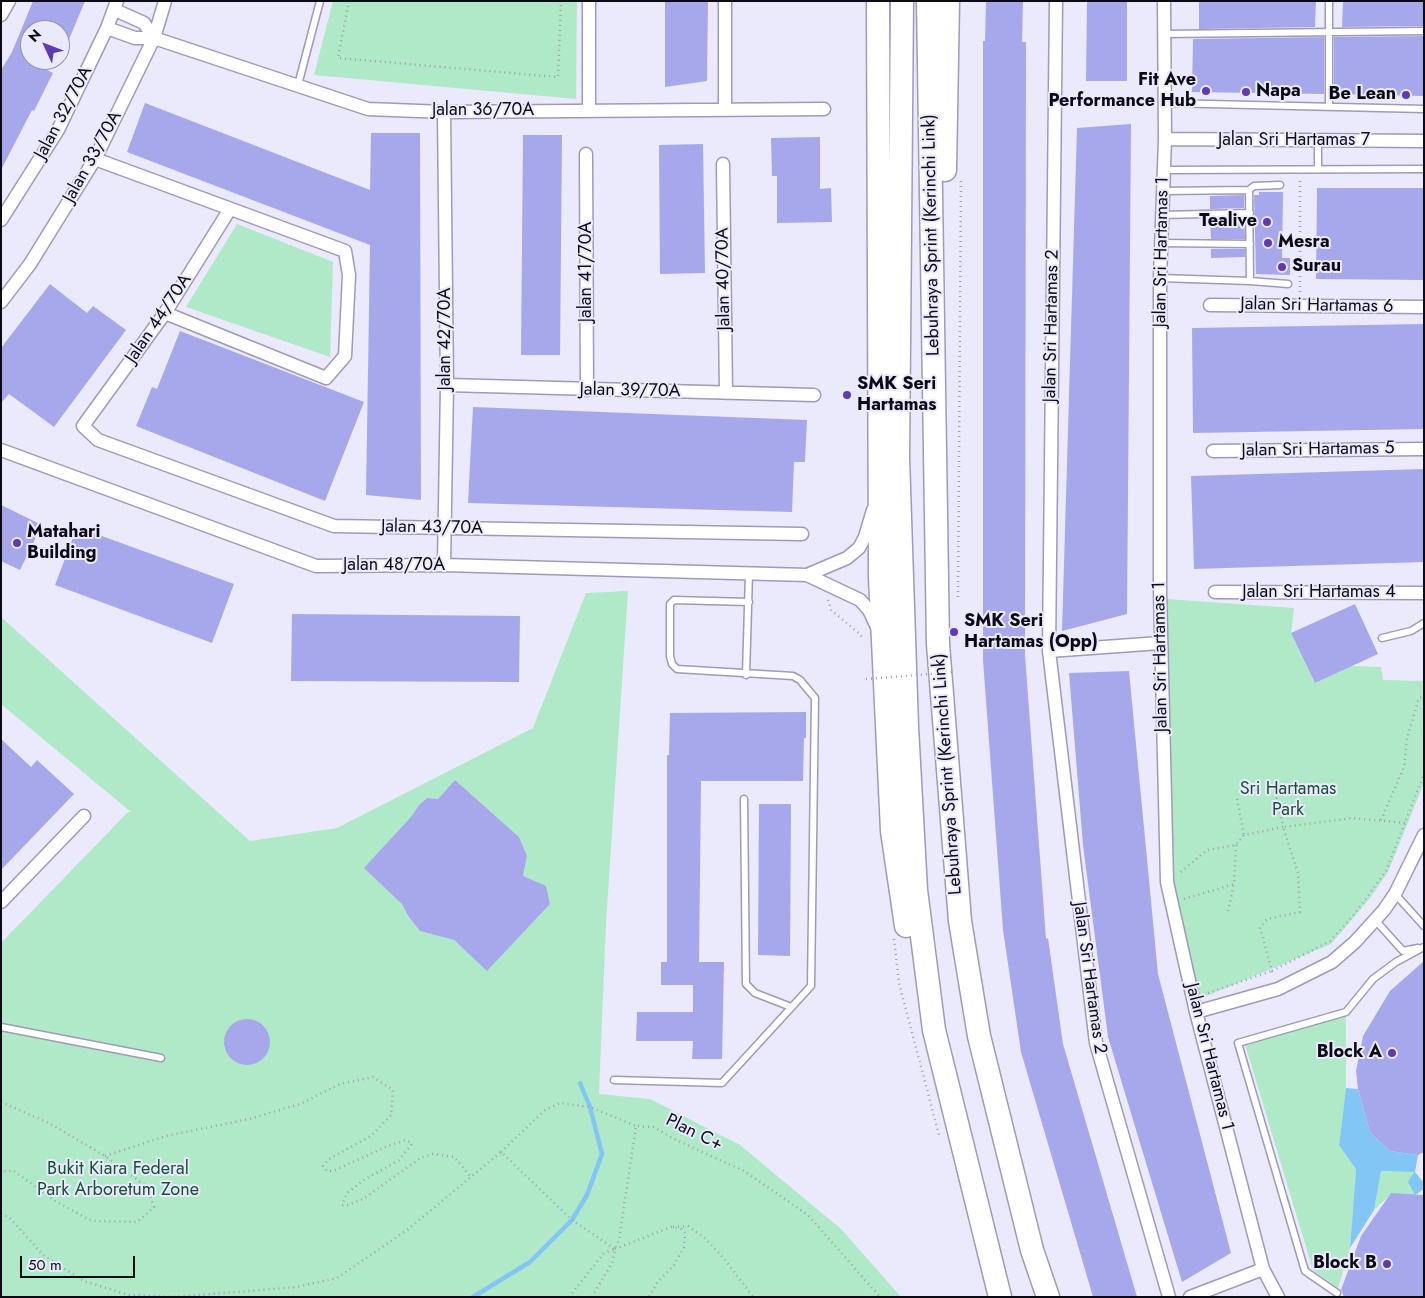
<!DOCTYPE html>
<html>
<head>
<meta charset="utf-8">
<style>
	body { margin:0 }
	#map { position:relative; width:1425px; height:1298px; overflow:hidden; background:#ebe9fc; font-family:Jost,sans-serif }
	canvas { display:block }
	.frame { position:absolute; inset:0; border:2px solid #0c0b15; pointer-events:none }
	.north { position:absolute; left:20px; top:20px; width:50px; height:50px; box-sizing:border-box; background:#ebe9fc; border:1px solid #9290a0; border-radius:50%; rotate:313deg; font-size:14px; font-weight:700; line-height:20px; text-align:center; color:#0c0b15 }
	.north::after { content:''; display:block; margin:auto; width:18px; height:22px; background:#5f3ab2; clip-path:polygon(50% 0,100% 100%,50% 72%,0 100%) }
	.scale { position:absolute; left:20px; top:1256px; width:115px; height:22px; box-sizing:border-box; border:2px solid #0c0b15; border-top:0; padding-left:6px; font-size:15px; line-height:18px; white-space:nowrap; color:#0c0b15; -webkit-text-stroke:4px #ebe9fc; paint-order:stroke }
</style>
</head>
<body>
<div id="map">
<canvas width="1425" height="1298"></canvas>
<div class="frame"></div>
<div class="north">N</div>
<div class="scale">50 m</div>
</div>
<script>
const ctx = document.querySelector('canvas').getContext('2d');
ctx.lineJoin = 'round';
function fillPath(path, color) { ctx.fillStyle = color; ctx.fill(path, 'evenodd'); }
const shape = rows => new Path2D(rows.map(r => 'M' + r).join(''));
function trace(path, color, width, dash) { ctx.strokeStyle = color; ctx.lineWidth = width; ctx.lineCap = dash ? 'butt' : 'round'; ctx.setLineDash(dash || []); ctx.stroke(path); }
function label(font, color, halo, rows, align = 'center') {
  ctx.font = font + ' Jost,sans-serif'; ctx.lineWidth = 4; ctx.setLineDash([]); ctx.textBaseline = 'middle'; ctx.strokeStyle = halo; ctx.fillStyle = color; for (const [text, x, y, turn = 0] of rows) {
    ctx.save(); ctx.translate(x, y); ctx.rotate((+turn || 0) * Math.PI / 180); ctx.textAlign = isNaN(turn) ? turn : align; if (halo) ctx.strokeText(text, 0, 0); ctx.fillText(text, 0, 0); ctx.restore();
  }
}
fillPath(shape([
	[333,1,577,1,576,99,314,75],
	[237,224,333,262,330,357,186,307],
	[628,591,606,923,599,1094,650,1099,740,1145,841,1229,901,1297,1,1297,1,943,128,812,131,812,1,704,1,617,250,841,337,828,533,728,586,593],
	[455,780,519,837,527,856,523,876,546,887,550,904,487,970,454,940,420,931,408,917,402,904,411,817,419,805,427,798,438,799],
	[1166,599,1294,608,1291,633,1315,683,1351,666,1381,667,1383,680,1424,681,1424,783,1388,872,1371,897,1331,944,1197,1000,1169,880],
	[1346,1012,1346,1088,1339,1144,1356,1169,1350,1248,1338,1288,1313,1270,1245,1044],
	[1381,1171,1415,1172,1415,1195,1391,1194,1374,1210]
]), '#afe9c8');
fillPath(shape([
	[1346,1088,1358,1089,1370,1132,1390,1151,1418,1155,1415,1172,1424,1183,1424,1189,1415,1195,1408,1182,1414,1172,1381,1171,1374,1210,1350,1248,1356,1169,1339,1145]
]), '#81c6f5');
trace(shape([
	[473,1297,530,1262,572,1220,587,1195,602,1154,590,1107,580,1083]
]), '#81c6f5', 4.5);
fillPath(shape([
	[33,1,85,1,60,61,60,30,30,30,30,61,53,73,34,111,32,110,1,170,1,70,12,52],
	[665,1,708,1,707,81,665,87],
	[986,1,1023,1,1022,42,1026,42,1025,655,1046,939,1048,938,1063,1044,1137,1297,1093,1297,1021,1052,1003,930,983,660,983,41,985,41],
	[1087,1,1127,1,1127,81,1086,81],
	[1199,1,1316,1,1315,27,1199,29],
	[1343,1,1424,1,1424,26,1342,27],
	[1424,36,1424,96,1334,94,1334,37],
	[1324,37,1324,94,1192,92,1193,39],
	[145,103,370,190,371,133,420,133,421,500,366,495,370,245,127,152],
	[1131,124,1127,614,1062,631,1077,128],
	[523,135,562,135,560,355,521,355],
	[820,137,820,189,831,188,832,222,777,223,777,176,772,176,771,138],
	[703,144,705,273,660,274,659,145],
	[1317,188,1424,188,1424,280,1316,279],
	[1259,192,1283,192,1282,258,1290,258,1290,275,1256,274,1254,195,1259,195],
	[1244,195,1244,208,1210,209,1210,196],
	[1244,218,1245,239,1211,239,1210,219],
	[1211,249,1245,249,1245,257,1211,258],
	[50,284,87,313,93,306,126,330,54,427,9,394,1,403,1,348],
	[1424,324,1424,429,1193,433,1192,328],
	[180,331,364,402,325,501,136,426,152,387,157,389],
	[473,407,807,420,805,462,794,462,792,512,468,503],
	[1424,469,1424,562,1194,569,1191,476],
	[1,505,42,525,20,570,1,561],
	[77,527,234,584,212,643,55,585],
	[1355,604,1378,654,1315,683,1291,633],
	[292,614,520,616,519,682,291,681],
	[1129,671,1158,974,1231,1253,1182,1282,1108,1037,1083,845,1069,673],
	[806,712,806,738,804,738,803,781,701,781,699,962,724,962,722,1059,692,1059,693,1041,636,1041,637,1012,693,1012,693,985,661,985,661,962,667,962,667,755,669,755,670,713],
	[1,739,31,767,37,760,74,794,1,870],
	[455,780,519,837,527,856,523,876,546,886,550,904,487,971,454,940,420,931,408,916,402,904,364,868,411,817,419,805,427,798,438,799],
	[759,804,791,804,790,956,758,955],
	[1424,961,1424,1152,1418,1155,1390,1151,1370,1132,1358,1089,1356,1071,1363,1036,1390,991],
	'224 1042a23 23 0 1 1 46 0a23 23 0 1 1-46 0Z',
	[1391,1193,1424,1195,1424,1297,1344,1297,1341,1290,1361,1236]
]), '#a6a8eb');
const service = shape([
	[1329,1,1329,107],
	[1164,34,1424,31],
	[298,85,320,1],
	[1165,103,1424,109],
	[1318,169,1318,142],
	[1163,170,1424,169],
	[1249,190,1254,186,1280,185],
	[1161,215,1250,213],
	[1161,243,1250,244],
	[1160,278,1250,281,1249,190,1163,191],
	[1250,281,1288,284],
	[1382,638,1411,631,1424,623],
	[746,675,749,573],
	[744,799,746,984,755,993,791,1007],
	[1395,894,1424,926],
	[1376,921,1403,951,1418,948],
	[1,1027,161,1058],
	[614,1080,722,1083,811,986,815,698,800,680,793,676,677,669,672,664,670,656,670,604,674,600,749,602],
	[1337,1293,1305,1271,1238,1043,1346,1012,1373,979,1396,962,1424,947]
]);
const minor = shape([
	[1056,1,1049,651,1096,1043,1169,1297],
	[1164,1,1165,139,1160,278,1160,590,1167,882,1196,1012,1263,1269,1278,1297],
	[115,10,144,23,154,38],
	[1,15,9,1],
	[107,28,135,38,154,38,368,109,444,112,824,109],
	[725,110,725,1],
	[589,111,589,1],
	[444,112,447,385,444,565],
	[1165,139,1424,141],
	[586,154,587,390],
	[95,159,345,251,349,275,345,356,326,378,165,313],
	[723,164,726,393],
	[230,209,165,313,83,426,98,440,334,526,802,534],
	[1,220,58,130,107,28,117,1],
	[1,302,30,264,95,159,154,38,165,1],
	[1210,305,1424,307],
	[447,385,814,395],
	[1,450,316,566,444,565,807,575,860,600,869,610,877,627],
	[1213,451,1424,449],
	[807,575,847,558,859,548,865,537,873,510],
	[1215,592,1424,593],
	[1049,651,1160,643],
	[1,902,84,816],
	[1196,1012,1278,989,1332,962,1355,942,1384,910,1395,894,1424,835],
	[1190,1297,1263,1269]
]);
const motorway = shape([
	[878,1,880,577,892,831,906,926],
	[902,1,898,458,907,727,916,890,934,1030,1000,1297],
	[928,1,938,644,960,921,979,1036,1032,1250,1048,1297],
	[945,170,948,1]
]);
trace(service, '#9e9ab7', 9);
trace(minor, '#9e9ab7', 15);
trace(motorway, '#9e9ab7', 25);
trace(shape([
	[349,1,338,58,558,77,561,1],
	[1300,292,1300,180],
	[958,597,961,180],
	[828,600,831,610,860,634,863,639],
	[1237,799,1244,835],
	[1381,820,1404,767,1407,738,1419,698,1424,696],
	[1405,823,1352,818,1283,827,1298,873,1300,912,1267,919,1260,928,1272,971,1330,941,1353,916,1386,871,1424,774],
	[1181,872,1207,850,1236,845,1244,835,1283,827,1276,795],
	[1184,899,1234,884,1236,845],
	[1228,911,1234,884],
	[894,939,899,983,939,1135],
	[1208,993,1272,971],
	[1,1102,49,1123,105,1156,147,1187,154,1207,137,1222,92,1221,55,1201,14,1171,1,1171],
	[501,1152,545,1110,560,1103,590,1107,636,1126],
	[105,1156,166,1136,249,1119,300,1104,340,1084,373,1077,393,1090,391,1115,371,1136,329,1159,323,1166,327,1171,333,1171,388,1146,406,1140,412,1144,399,1160,364,1180,347,1193,342,1205,348,1205,363,1199,422,1157,433,1154,454,1157,471,1177],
	[1,1214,9,1217,43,1255,84,1281,129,1295,175,1297,297,1287,337,1278,407,1230,501,1152,572,1220,615,1249],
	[673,1227,688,1226,706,1239,725,1260,753,1297],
	[615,1249,671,1227,681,1229,685,1233,684,1247,674,1265,657,1283,649,1297],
	[569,1297,604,1253,615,1249,619,1240,636,1126,654,1127,672,1138,744,1171,808,1215,880,1297],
	[592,1297,613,1261,615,1249]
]), '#a2a0b1', 2.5, [1, 4]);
trace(service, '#fff', 6);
trace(minor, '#fff', 12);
trace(motorway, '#fff', 22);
trace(shape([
	[866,679,955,672]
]), '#a2a0b1', 2.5, [1, 4]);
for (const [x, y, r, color] of [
	[1206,91,5,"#5f3ab2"],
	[1246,92,5,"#5f3ab2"],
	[1406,95,5,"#5f3ab2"],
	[1267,222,5,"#5f3ab2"],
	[1268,243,5,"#5f3ab2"],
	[1282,267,5,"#5f3ab2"],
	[847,395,5,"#5f3ab2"],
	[17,543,5,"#5f3ab2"],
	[954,632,5,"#5f3ab2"],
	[1392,1053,5,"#5f3ab2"],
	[1387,1264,5,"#5f3ab2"]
]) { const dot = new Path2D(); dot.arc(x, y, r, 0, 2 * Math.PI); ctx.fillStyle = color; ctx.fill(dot); trace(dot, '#ebe9fc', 2); }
label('bold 18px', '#0c0b15', '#ebe9fc', [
	["Fit Ave",1196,81,"right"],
	["Performance Hub",1196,102,"right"],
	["Napa",1256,92],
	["Be Lean",1396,95,"right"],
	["Tealive",1257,222,"right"],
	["Mesra",1278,243],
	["Surau",1292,267],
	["SMK Seri",857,385],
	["Hartamas",857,406],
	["Matahari",27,533],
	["Building",27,554],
	["SMK Seri",964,622],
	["Hartamas (Opp)",964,643],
	["Block A",1382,1053,"right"],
	["Block B",1377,1264,"right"]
], 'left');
label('18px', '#0c0b15', '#ebe9fc', [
	["Jalan 36/70A",483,111],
	["Jalan 32/70A",64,113,-62],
	["Jalan Sri Hartamas 7",1294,141],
	["Jalan 33/70A",93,157,-61],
	["Lebuhraya Sprint (Kerinchi Link)",932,235,-91],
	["Jalan Sri Hartamas 1",1162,252,-89],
	["Jalan 41/70A",587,272,-90],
	["Jalan 40/70A",724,279,-91],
	["Jalan Sri Hartamas 6",1317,306,1],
	["Jalan 44/70A",159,319,-56],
	["Jalan Sri Hartamas 2",1052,326,-89],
	["Jalan 42/70A",446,339,-90],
	["Jalan 39/70A",630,391,1],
	["Jalan Sri Hartamas 5",1318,450,-1],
	["Jalan 43/70A",432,528,1],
	["Jalan 48/70A",394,566],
	["Jalan Sri Hartamas 4",1319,593],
	["Jalan Sri Hartamas 1",1161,657,-91],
	["Lebuhraya Sprint (Kerinchi Link)",948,774,-94],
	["Jalan Sri Hartamas 2",1089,978,82],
	["Jalan Sri Hartamas 1",1209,1057,76],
	["Plan C+",694,1133,26]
]);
label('18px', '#165035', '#ebe9fc', [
	["Sri Hartamas",1288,790],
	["Park",1288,811],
	["Bukit Kiara Federal",118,1170],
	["Park Arboretum Zone",118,1191]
]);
</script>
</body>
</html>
